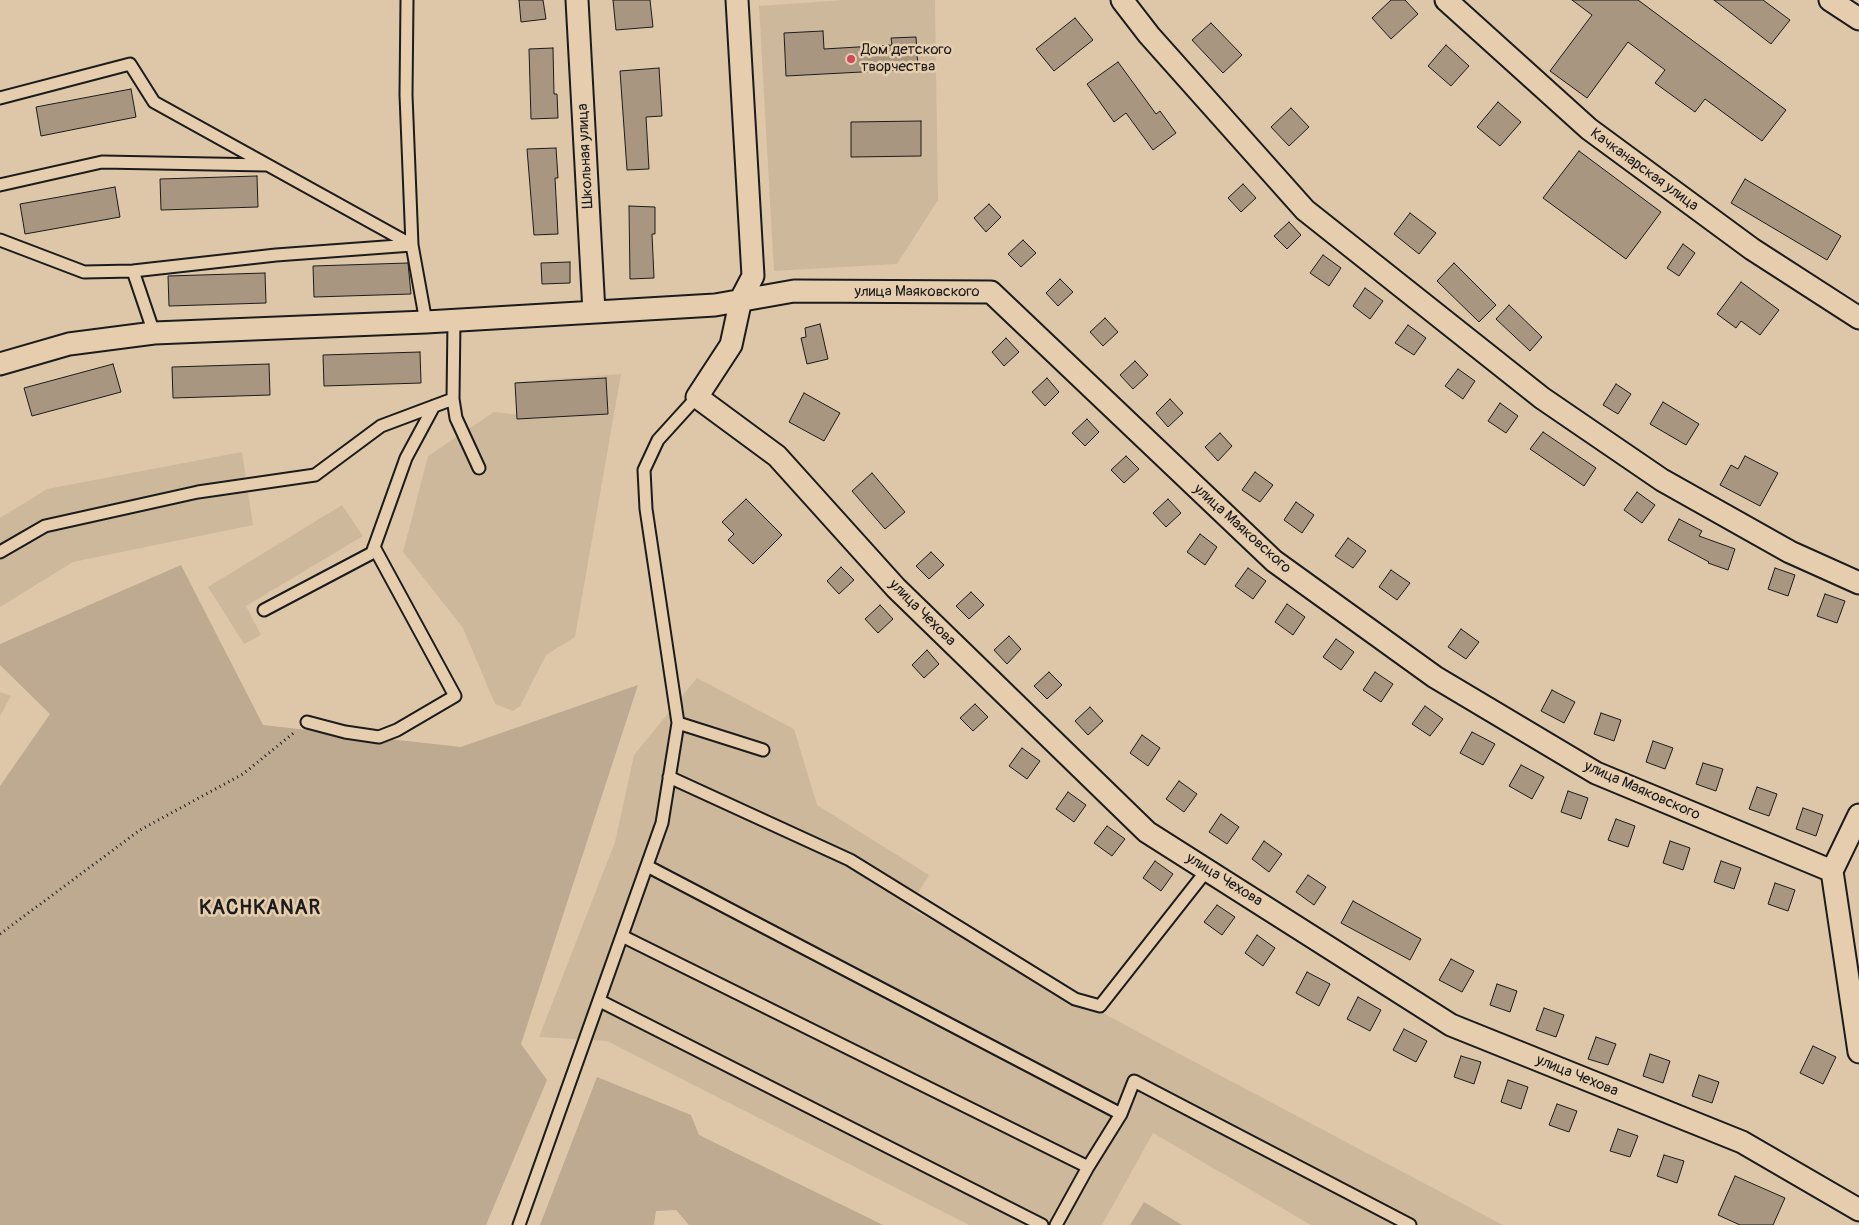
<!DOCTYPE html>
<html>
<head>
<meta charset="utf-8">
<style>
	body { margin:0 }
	canvas { display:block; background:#dec6a8 }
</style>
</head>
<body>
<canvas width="1859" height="1225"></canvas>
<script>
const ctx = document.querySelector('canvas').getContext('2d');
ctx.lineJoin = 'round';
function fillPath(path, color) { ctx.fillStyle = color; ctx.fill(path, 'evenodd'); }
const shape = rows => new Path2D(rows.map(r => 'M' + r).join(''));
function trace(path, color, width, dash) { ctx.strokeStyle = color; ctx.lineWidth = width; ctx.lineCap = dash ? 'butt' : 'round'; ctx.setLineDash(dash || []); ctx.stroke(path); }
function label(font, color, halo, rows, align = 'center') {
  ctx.font = font + ' Pangolin,sans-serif'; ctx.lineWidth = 5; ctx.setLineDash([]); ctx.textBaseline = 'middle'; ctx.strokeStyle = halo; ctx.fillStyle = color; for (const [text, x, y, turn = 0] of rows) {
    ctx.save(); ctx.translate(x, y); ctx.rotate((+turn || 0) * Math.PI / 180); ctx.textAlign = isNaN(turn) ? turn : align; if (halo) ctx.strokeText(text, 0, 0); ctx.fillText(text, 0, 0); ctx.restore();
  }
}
fillPath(shape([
	[844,0,935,0,938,200,897,264,774,271,759,6],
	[621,374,575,637,546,655,520,706,513,711,495,704,463,628,403,552,428,456,494,412,519,415,518,382],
	[242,452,253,525,73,562,0,607,0,518,47,489],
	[342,505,363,536,246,606,261,635,244,644,208,587],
	[697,678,794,729,817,805,929,875,909,908,1140,1033,1503,1225,1311,1225,1153,1133,1102,1225,969,1225,607,1041,539,1037,615,842,634,755],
	[0,692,11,696,0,716]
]), '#ceb89c');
fillPath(shape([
	[181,565,263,725,461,747,638,685,521,1044,547,1080,486,1225,0,1225,0,786,50,714,0,665,0,644],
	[597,1077,691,1115,699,1135,883,1225,689,1225,676,1210,656,1211,654,1225,540,1225],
	[1144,1202,1182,1225,1130,1225]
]), '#beaa91');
const building = shape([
	[519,0,543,0,546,19,521,22,519,0],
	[613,0,650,0,653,27,616,30,613,0],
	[1391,0,1405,0,1418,14,1391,39,1372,18,1391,0],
	[1572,0,1638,0,1786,110,1762,141,1705,99,1695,112,1655,83,1665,70,1628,42,1587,98,1550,71,1592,15,1572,0],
	[1714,0,1763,0,1790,20,1771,44,1714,0],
	[1075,18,1093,40,1054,71,1036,49,1075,18],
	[1211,23,1242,55,1223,73,1192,40,1211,23],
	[823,31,824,49,892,45,891,38,916,37,918,69,786,76,784,33,823,31],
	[1446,45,1469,66,1451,86,1428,66,1446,45],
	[553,48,554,94,557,94,558,118,531,119,529,49,553,48],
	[1118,62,1156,114,1160,111,1176,133,1153,150,1126,113,1114,122,1087,84,1118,62],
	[659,68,662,116,646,117,649,169,627,170,620,71,659,68],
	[131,89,136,117,41,136,36,107,131,89],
	[1498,102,1521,122,1500,146,1477,127,1498,102],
	[1291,108,1309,127,1289,146,1271,127,1291,108],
	[921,121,921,156,851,157,851,122,921,121],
	[556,148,558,178,555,178,558,234,534,235,527,149,556,148],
	[1579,151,1661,212,1626,259,1543,198,1579,151],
	[257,176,258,207,161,210,160,179,257,176],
	[1745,179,1841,236,1827,260,1731,203,1745,179],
	[1243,184,1256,198,1241,212,1228,198,1243,184],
	[115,187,120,217,25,234,20,204,115,187],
	[989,204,1001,217,986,232,974,218,989,204],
	[629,206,655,207,655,234,652,234,654,278,630,279,629,206],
	[1410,213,1436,233,1419,254,1394,234,1410,213],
	[1289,222,1301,235,1287,249,1274,236,1289,222],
	[1023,240,1036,253,1021,267,1008,254,1023,240],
	[1683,244,1695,253,1679,276,1667,268,1683,244],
	[1323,255,1341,268,1329,286,1310,273,1323,255],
	[570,262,570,283,542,284,541,263,570,262],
	[408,263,411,294,314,297,313,266,408,263],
	[1454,263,1496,305,1479,322,1437,281,1454,263],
	[265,273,266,303,169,306,168,276,265,273],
	[1060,279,1073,292,1058,306,1046,293,1060,279],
	[1741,282,1779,310,1760,335,1741,321,1736,328,1717,314,1741,282],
	[1365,288,1383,301,1370,319,1353,306,1365,288],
	[1509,305,1542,337,1530,351,1496,319,1509,305],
	[1105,318,1118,332,1103,346,1090,332,1105,318],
	[820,324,828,359,807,364,801,338,806,337,805,328,820,324],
	[1408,325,1426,338,1414,355,1395,343,1408,325],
	[1006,338,1019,352,1004,366,992,352,1006,338],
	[420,352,421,383,324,386,323,355,420,352],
	[1135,361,1148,375,1133,389,1120,375,1135,361],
	[113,364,121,392,32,416,24,388,113,364],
	[269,364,270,395,173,398,172,367,269,364],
	[1458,369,1475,381,1463,399,1445,386,1458,369],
	[606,378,608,414,517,419,515,383,606,378],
	[1047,378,1059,392,1045,406,1032,392,1047,378],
	[1616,384,1631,394,1618,414,1603,405,1616,384],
	[804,393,840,413,824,441,789,422,804,393],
	[1170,399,1183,413,1168,427,1156,413,1170,399],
	[1663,402,1699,424,1686,445,1650,424,1663,402],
	[1500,403,1518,416,1506,433,1488,421,1500,403],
	[1087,419,1099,432,1085,446,1072,433,1087,419],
	[1543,432,1596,468,1584,486,1530,449,1543,432],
	[1220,433,1232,446,1218,461,1205,447,1220,433],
	[1126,456,1139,469,1124,483,1111,470,1126,456],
	[1745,456,1778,473,1760,506,1720,485,1731,465,1738,469,1745,456],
	[1255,472,1273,485,1260,502,1242,490,1255,472],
	[872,473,905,512,885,529,852,491,872,473],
	[1637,492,1655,505,1642,523,1624,510,1637,492],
	[746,499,782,535,753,564,728,540,734,534,722,522,746,499],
	[1168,499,1181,513,1166,527,1153,513,1168,499],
	[1296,502,1314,515,1302,533,1284,520,1296,502],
	[1679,519,1702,531,1699,536,1735,549,1728,570,1708,563,1709,562,1668,540,1679,519],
	[1200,534,1217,547,1205,565,1187,552,1200,534],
	[1348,538,1366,551,1353,568,1335,556,1348,538],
	[931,552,944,565,929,579,916,566,931,552],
	[841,567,854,580,839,594,827,581,841,567],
	[1248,568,1266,581,1253,599,1235,586,1248,568],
	[1775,568,1795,575,1788,596,1768,589,1775,568],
	[1391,570,1410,583,1397,600,1379,587,1391,570],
	[971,592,984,605,969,619,956,606,971,592],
	[1825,594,1845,601,1837,623,1817,616,1825,594],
	[1287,604,1305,617,1293,635,1275,622,1287,604],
	[880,605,893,619,878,633,865,619,880,605],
	[1461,629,1479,642,1466,659,1448,647,1461,629],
	[1009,636,1021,649,1007,664,994,650,1009,636],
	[1336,639,1354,652,1341,670,1323,657,1336,639],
	[927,650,939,664,924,678,912,665,927,650],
	[1049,672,1062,685,1047,699,1034,686,1049,672],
	[1375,672,1393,684,1381,702,1363,690,1375,672],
	[1552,690,1575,702,1564,723,1541,711,1552,690],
	[975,704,988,717,973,731,960,718,975,704],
	[1425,706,1443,719,1430,736,1412,724,1425,706],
	[1090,707,1103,721,1088,735,1075,721,1090,707],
	[1601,713,1621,720,1614,741,1594,734,1601,713],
	[1472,732,1495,744,1483,765,1460,753,1472,732],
	[1142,735,1160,748,1148,766,1130,753,1142,735],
	[1653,741,1673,748,1665,769,1646,762,1653,741],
	[1022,748,1040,761,1027,779,1009,766,1022,748],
	[1703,763,1723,769,1716,791,1696,784,1703,763],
	[1521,765,1544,777,1532,799,1509,786,1521,765],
	[1179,781,1197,794,1184,812,1166,799,1179,781],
	[1757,787,1777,794,1769,816,1749,809,1757,787],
	[1568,791,1588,798,1581,819,1561,812,1568,791],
	[1068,792,1086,805,1074,822,1056,809,1068,792],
	[1803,808,1823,815,1816,836,1796,829,1803,808],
	[1221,814,1239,827,1227,844,1209,832,1221,814],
	[1616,819,1635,826,1628,847,1608,840,1616,819],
	[1107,826,1125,839,1112,856,1094,843,1107,826],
	[1264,841,1282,854,1269,872,1252,859,1264,841],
	[1670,841,1690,848,1683,870,1663,863,1670,841],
	[1155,861,1173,874,1161,891,1143,878,1155,861],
	[1721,861,1741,868,1734,889,1714,882,1721,861],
	[1308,875,1326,887,1314,905,1296,892,1308,875],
	[1775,883,1795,890,1788,911,1768,904,1775,883],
	[1353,901,1421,939,1410,960,1341,923,1353,901],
	[1217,905,1235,917,1222,935,1204,922,1217,905],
	[1257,935,1275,948,1263,966,1245,953,1257,935],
	[1451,959,1474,971,1462,992,1439,980,1451,959],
	[1307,972,1330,984,1319,1006,1296,993,1307,972],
	[1497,984,1517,991,1510,1012,1490,1005,1497,984],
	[1358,997,1381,1010,1370,1031,1347,1019,1358,997],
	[1544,1008,1564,1015,1556,1037,1536,1030,1544,1008],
	[1404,1029,1427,1041,1416,1062,1393,1050,1404,1029],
	[1596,1037,1616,1044,1608,1065,1588,1059,1596,1037],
	[1813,1046,1836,1057,1823,1084,1800,1073,1813,1046],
	[1650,1054,1670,1061,1663,1083,1643,1076,1650,1054],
	[1461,1056,1481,1062,1474,1084,1454,1077,1461,1056],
	[1699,1075,1719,1082,1712,1103,1692,1096,1699,1075],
	[1508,1080,1528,1087,1521,1109,1501,1102,1508,1080],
	[1557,1104,1577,1111,1569,1132,1549,1125,1557,1104],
	[1618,1129,1638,1136,1630,1157,1610,1151,1618,1129],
	[1664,1155,1684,1161,1677,1183,1657,1176,1664,1155],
	[1735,1176,1785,1198,1773,1225,1740,1225,1718,1215,1735,1176]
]);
fillPath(building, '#a89681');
trace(building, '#1c1c1c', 1);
const lane = shape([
	[407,0,406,95,412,245,426,322],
	[0,98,130,64,154,102,412,245],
	[0,185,102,162,266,165],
	[0,240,84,272,133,271,276,255,412,245],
	[133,271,154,333],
	[454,320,453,399,456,418,479,468],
	[0,552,45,526,198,492,315,475,381,426,453,399],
	[264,610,372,553,406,458,434,406],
	[307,722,345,732,379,737,397,730,455,696,374,547],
	[678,723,763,750],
	[669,777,850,860,1075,999,1100,1006,1207,870],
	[647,866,1121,1114],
	[622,936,1088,1167],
	[600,1001,1042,1225],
	[519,1225,662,823,678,723,646,509,644,470,658,440,697,397],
	[1056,1225,1088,1167,1121,1114,1134,1081,1410,1225]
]);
const street = shape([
	[577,0,594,312],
	[737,0,753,276,741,299,731,345,697,397,777,456,896,588,1147,832,1451,1025,1742,1142,1859,1210],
	[1122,0,1149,35,1305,210,1542,398,1662,480,1790,552,1859,583],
	[1446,0,1589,129,1752,249,1859,318],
	[1830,0,1859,19],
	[0,364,69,344,154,333,426,322,715,305,794,291,991,292,1274,561,1435,677,1596,773,1832,871],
	[1859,815,1832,871,1859,1052]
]);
trace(lane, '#1c1c1c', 15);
trace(street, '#1c1c1c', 25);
trace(shape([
	[0,934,140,830,243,774,296,731]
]), '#1c1c1c', 3, [1, 4]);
trace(lane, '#e6cdae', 11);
trace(street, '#e6cdae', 21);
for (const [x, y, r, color] of [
	[851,59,5,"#d1495b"]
]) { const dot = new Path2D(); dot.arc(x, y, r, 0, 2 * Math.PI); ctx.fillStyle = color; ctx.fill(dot); trace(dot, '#e6cdae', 2); }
label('15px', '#1c1c1c', '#e6cdae', [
	["Дом детского",861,50],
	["творчества",861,67]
], 'left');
label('15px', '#1c1c1c', '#e6cdae', [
	["Школьная улица",586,156,-93],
	["Качканарская улица",1644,170,36],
	["улица Маяковского",917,292],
	["улица Маяковского",1242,529,42],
	["улица Чехова",922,613,45],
	["улица Маяковского",1642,791,24],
	["улица Чехова",1224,880,32],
	["улица Чехова",1577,1076,22]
]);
ctx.letterSpacing = '1px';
label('bold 20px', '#1c1c1c', '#e6cdae', [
	["KACHKANAR",260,909]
]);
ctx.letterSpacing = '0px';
</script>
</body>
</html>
